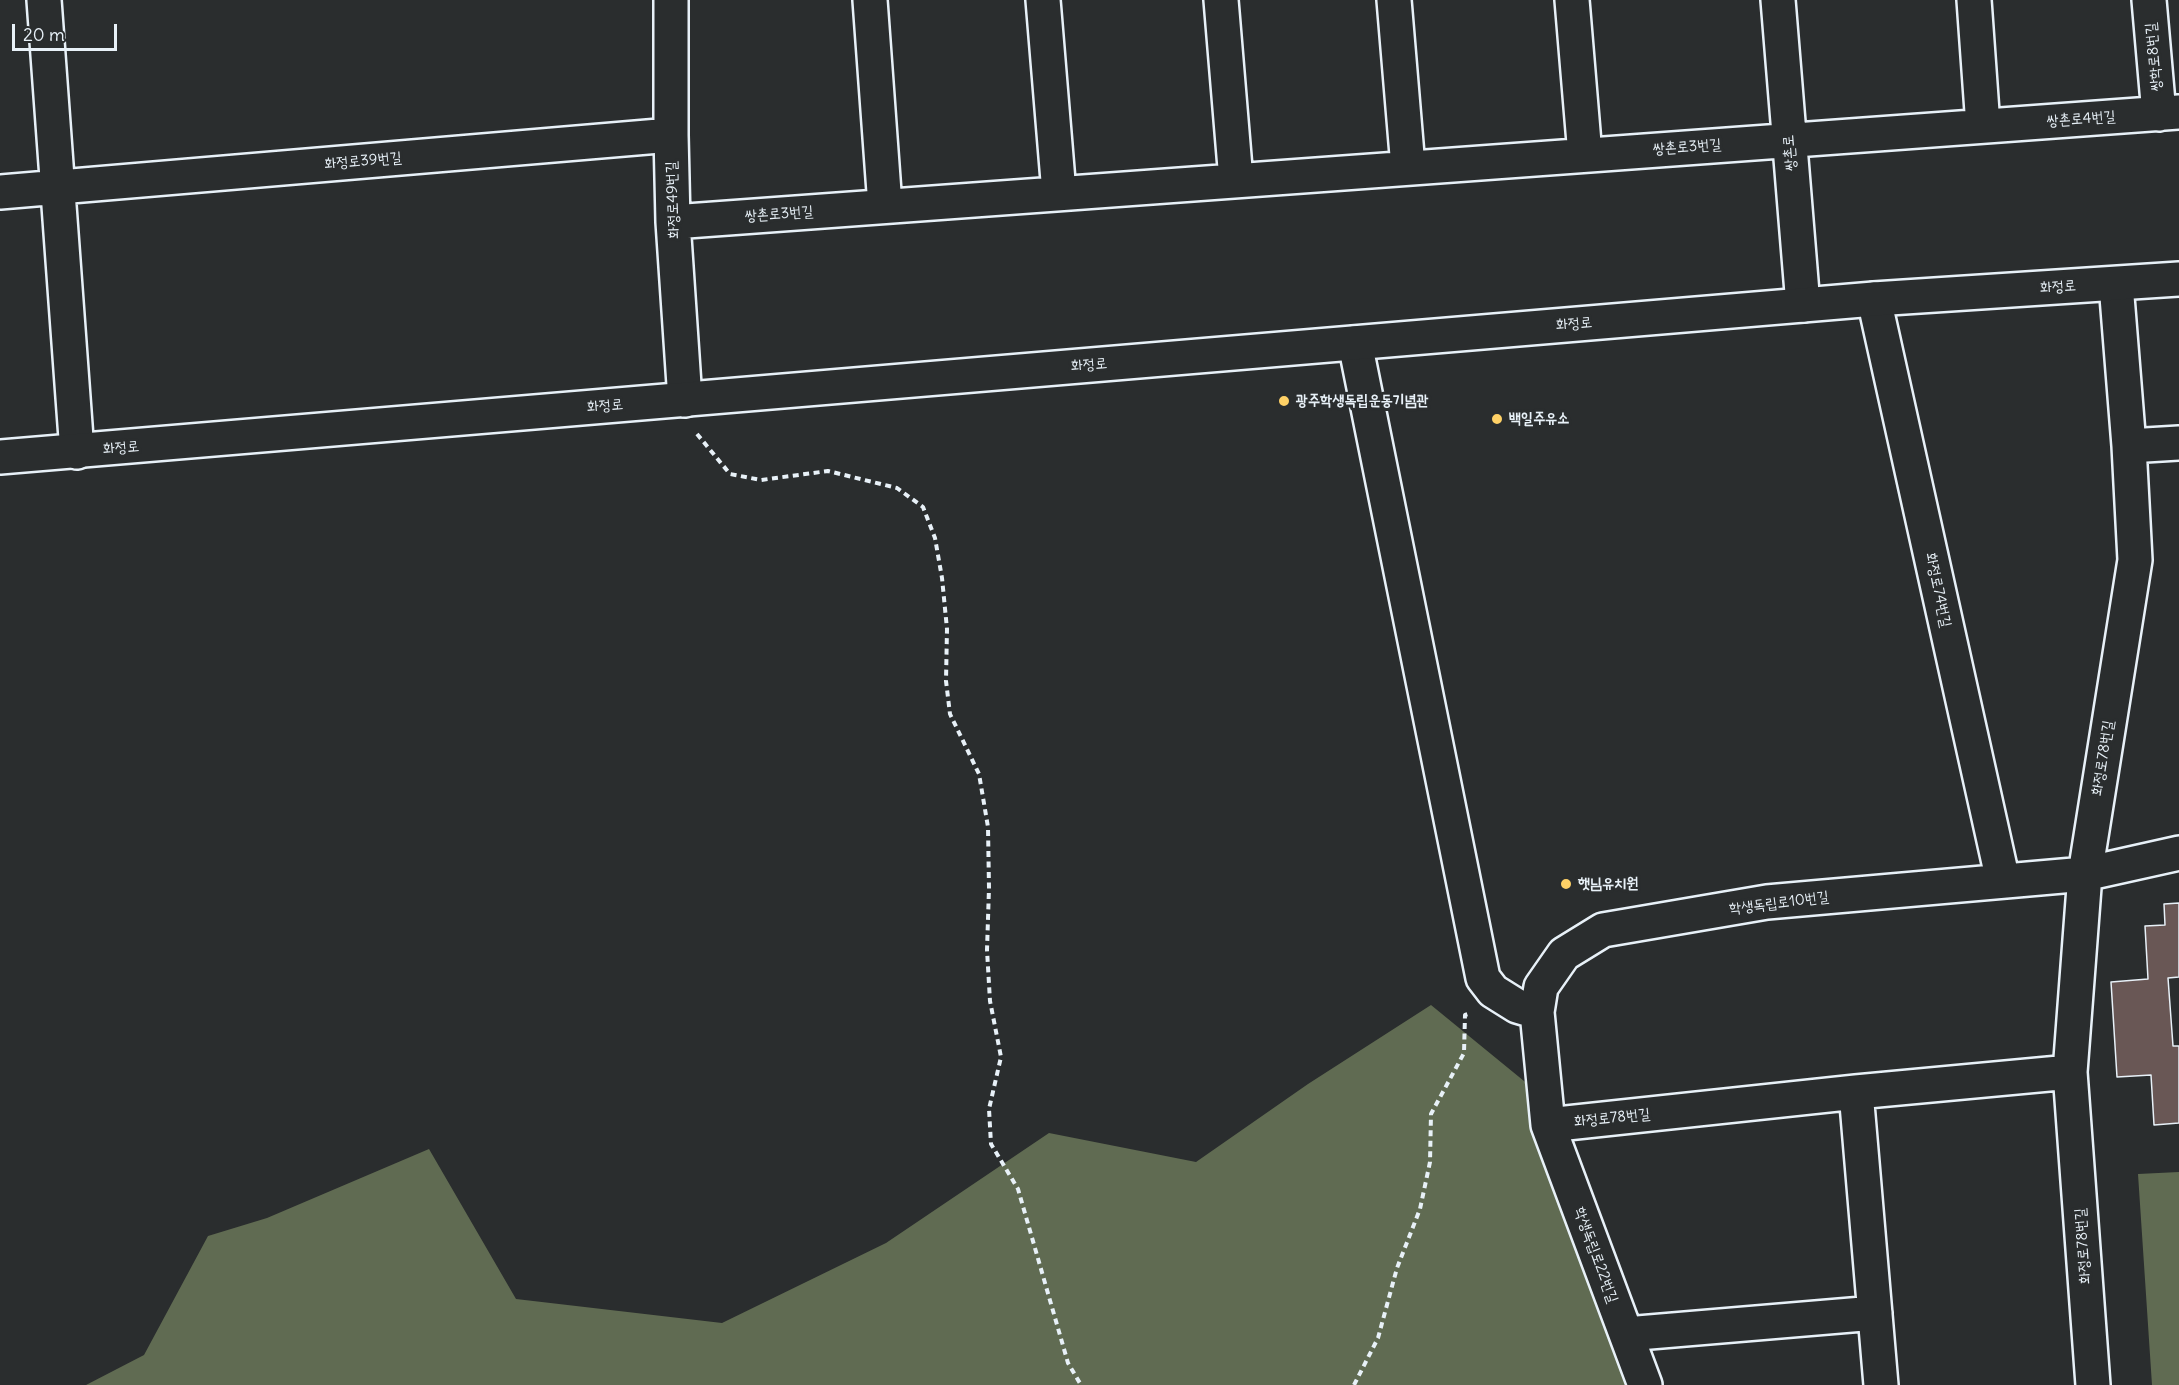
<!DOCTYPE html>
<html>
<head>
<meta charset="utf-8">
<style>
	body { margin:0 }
	#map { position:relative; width:2179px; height:1385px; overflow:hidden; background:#2a2d2e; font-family:Delius,sans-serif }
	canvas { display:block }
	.scale { position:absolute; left:12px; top:24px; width:105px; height:27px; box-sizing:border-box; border:3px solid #e8f1f8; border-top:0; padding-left:8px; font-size:18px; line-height:21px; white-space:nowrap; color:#e8f1f8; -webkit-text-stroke:4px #2a2d2e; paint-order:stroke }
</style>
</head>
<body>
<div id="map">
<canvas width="2179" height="1385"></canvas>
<div class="scale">20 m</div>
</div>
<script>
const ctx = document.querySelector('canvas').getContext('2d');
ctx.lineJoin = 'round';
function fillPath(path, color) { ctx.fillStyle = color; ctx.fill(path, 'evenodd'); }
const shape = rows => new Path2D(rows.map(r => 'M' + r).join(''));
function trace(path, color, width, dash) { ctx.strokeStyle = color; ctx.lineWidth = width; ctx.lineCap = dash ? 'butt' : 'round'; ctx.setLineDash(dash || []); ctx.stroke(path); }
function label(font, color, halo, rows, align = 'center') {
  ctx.font = font + ' Delius,"Poor Story",sans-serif'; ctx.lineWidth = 6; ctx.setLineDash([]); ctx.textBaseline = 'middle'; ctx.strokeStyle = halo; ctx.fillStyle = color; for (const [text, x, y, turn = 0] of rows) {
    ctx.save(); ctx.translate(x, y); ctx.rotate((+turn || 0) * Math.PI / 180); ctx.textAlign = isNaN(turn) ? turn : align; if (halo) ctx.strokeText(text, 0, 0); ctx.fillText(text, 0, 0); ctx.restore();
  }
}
fillPath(shape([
	[1431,1005,1535,1090,1645,1385,86,1385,144,1355,208,1236,267,1218,429,1149,516,1299,722,1323,886,1243,1049,1133,1196,1162,1308,1084],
	[2179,1172,2179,1385,2152,1385,2138,1174]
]), '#606b52');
const building = shape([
	[2179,903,2179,977,2168,978,2173,1046,2179,1046,2179,1123,2154,1125,2151,1075,2117,1077,2111,982,2148,979,2145,926,2165,925,2164,904,2179,903]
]);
fillPath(building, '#695755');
trace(building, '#e8f1f8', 1.5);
const minor = shape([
	[44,0,77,452],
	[671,0,671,135,673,222,685,400],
	[870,0,885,206],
	[1043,0,1059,193],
	[1221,0,1236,180],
	[1394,0,1408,167],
	[1572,0,1585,155],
	[1778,0,1803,305],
	[1974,0,1983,126],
	[2149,0,2159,114],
	[0,192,671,135],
	[673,222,2179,112],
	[1874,299,2003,881],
	[1355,343,1483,978,1493,991,1517,1006,1537,1012],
	[2129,446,2179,443],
	[1856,1092,1881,1385],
	[1548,1125,1856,1092,2070,1072],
	[1626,1334,1875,1313],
	[1645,1385,1548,1125,1537,1012,1541,987,1564,954,1603,930,1767,902,2085,874,2179,853],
	[2093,1385,2070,1072,2085,874,2135,560,2129,446,2116,284]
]);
const tertiary = shape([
	[0,457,1874,299,2179,279]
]);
trace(minor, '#e8f1f8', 38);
trace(tertiary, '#e8f1f8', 38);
trace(shape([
	[697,434,730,474,761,480,828,471,897,488,923,507,935,538,942,578,947,629,946,681,950,714,979,774,988,827,989,888,987,950,990,1001,1001,1057,989,1109,991,1144,1018,1189,1068,1363,1081,1385],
	[1354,1385,1378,1338,1397,1268,1420,1209,1430,1162,1431,1114,1464,1053,1465,1015,1468,1014]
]), '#e8f1f8', 4, [6, 4.5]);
trace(minor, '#2a2d2e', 33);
trace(tertiary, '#2a2d2e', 33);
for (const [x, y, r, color] of [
	[1284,401,6,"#ffd166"],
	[1497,419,6,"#ffd166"],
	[1566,884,6,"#ffd166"]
]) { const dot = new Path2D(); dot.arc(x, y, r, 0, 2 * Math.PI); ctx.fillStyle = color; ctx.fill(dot); trace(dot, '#2a2d2e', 2); }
label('15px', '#e8f1f8', '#2a2d2e', [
	["쌍학로8번길",2154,57,-95],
	["쌍촌로4번길",2081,119,-4],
	["쌍촌로3번길",1687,147,-4],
	["쌍촌로",1790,153,-95],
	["화정로39번길",363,161,-5],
	["화정로49번길",673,200,-92],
	["쌍촌로3번길",779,214,-4],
	["화정로",2058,287,-4],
	["화정로",1574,324,-5],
	["화정로",1089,365,-5],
	["화정로",605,406,-5],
	["화정로",121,448,-5],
	["화정로74번길",1938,590,78],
	["화정로78번길",2103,758,-81],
	["학생독립로10번길",1779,903,-7],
	["화정로78번길",1612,1118,-6],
	["화정로78번길",2083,1246,-94],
	["학생독립로22번길",1596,1255,70]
]);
label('bold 15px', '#e8f1f8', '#2a2d2e', [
	["광주학생독립운동기념관",1296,401],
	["백일주유소",1509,419],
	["햇님유치원",1578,884]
], 'left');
</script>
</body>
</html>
